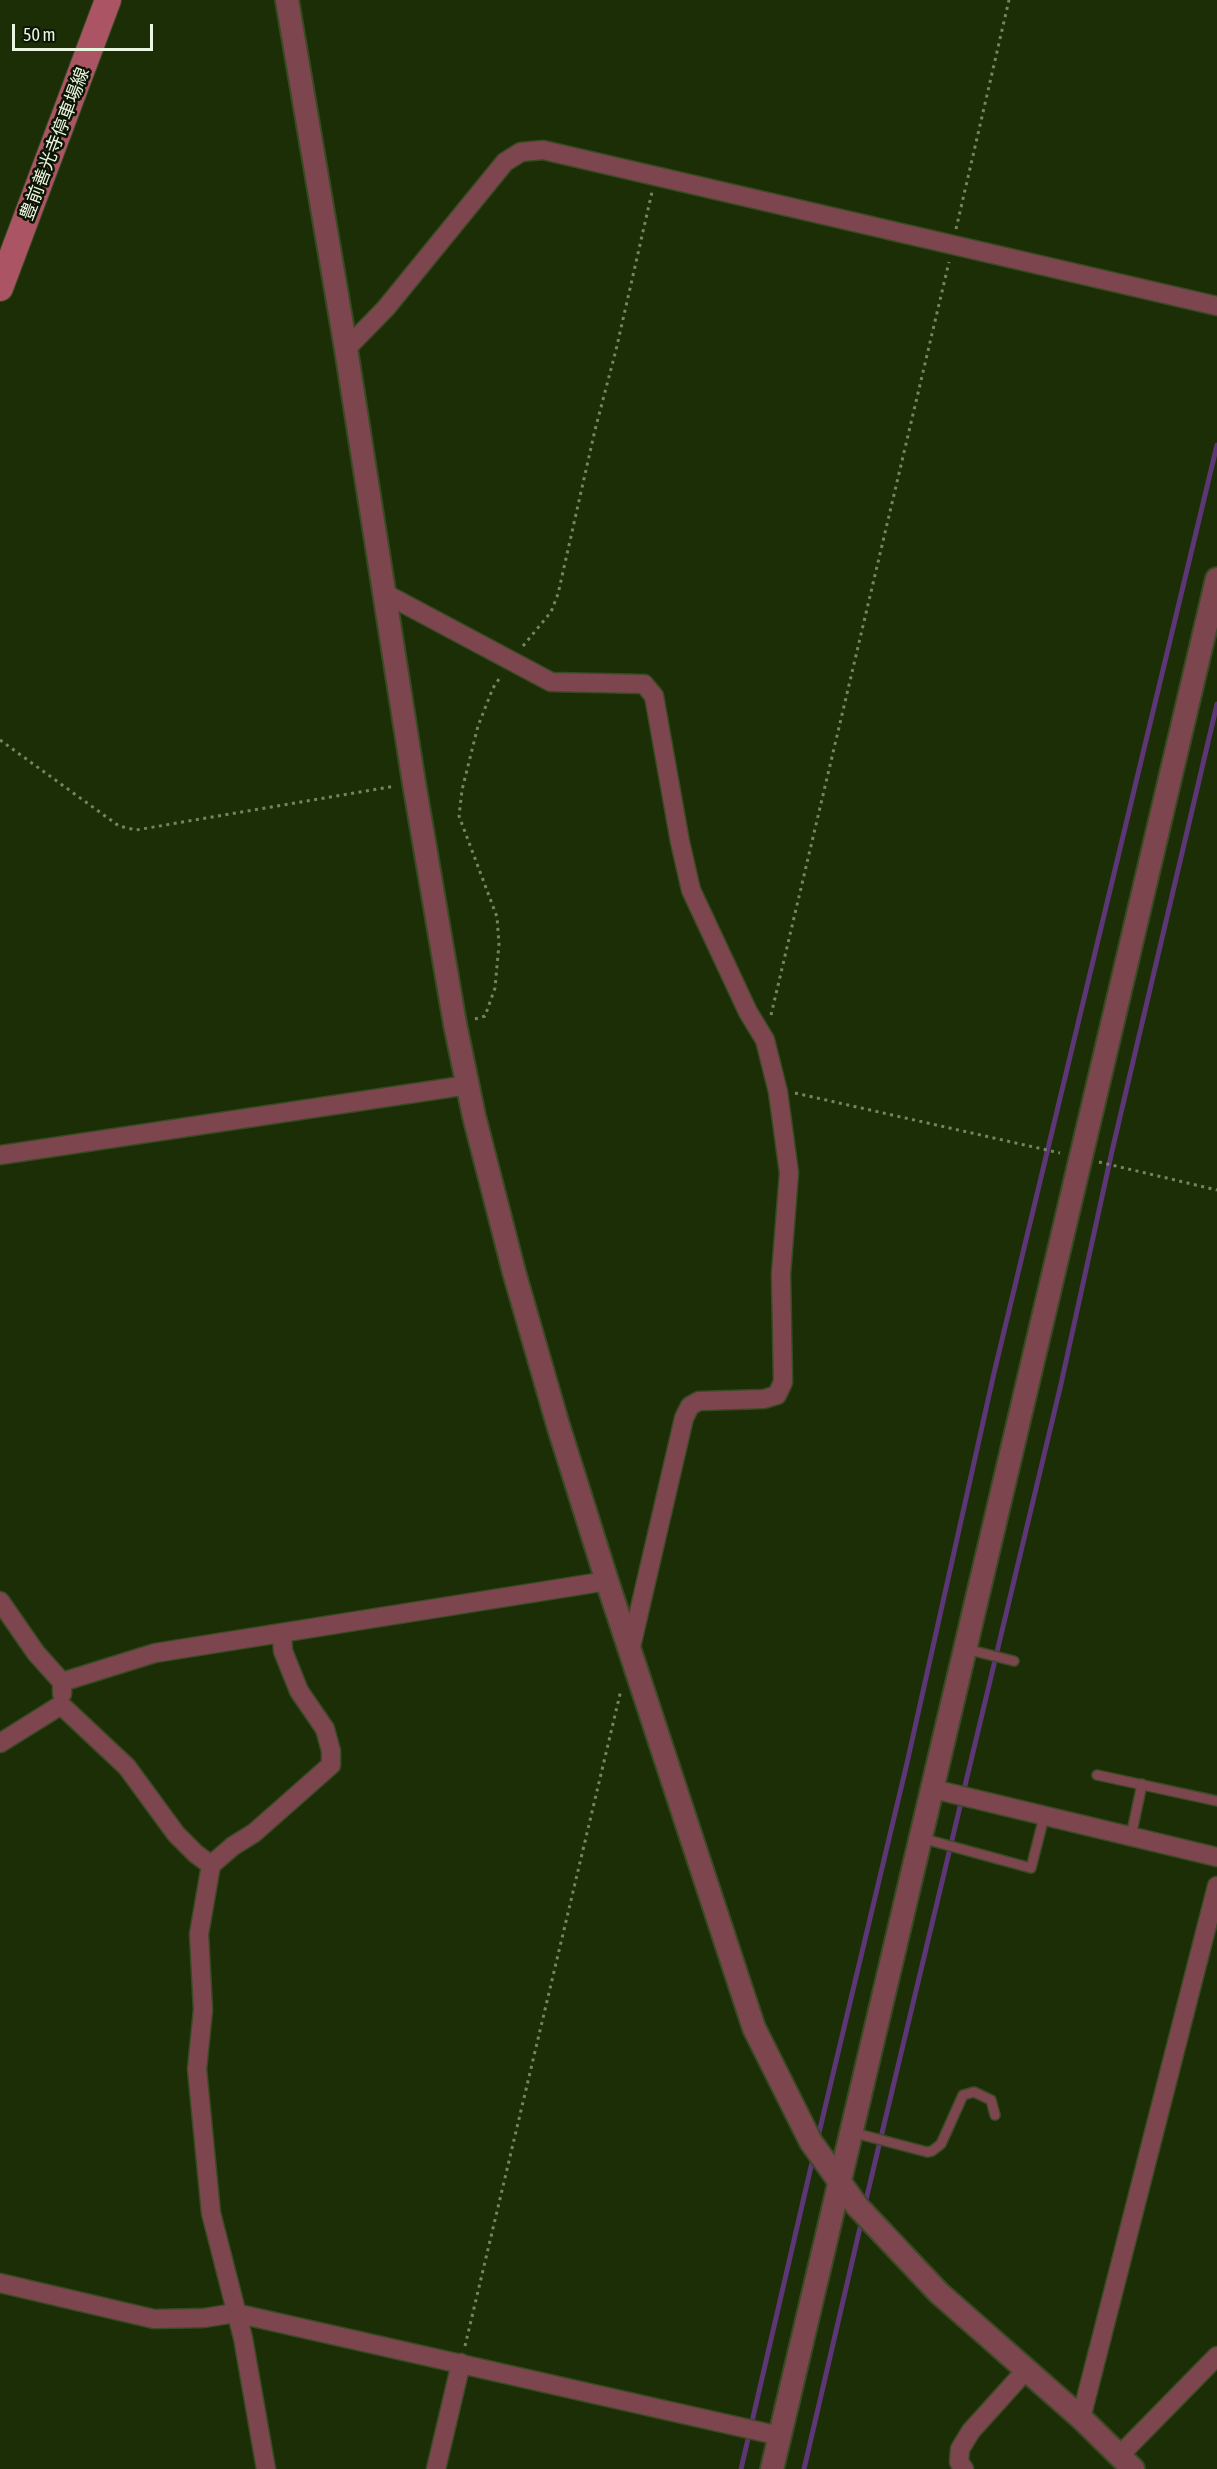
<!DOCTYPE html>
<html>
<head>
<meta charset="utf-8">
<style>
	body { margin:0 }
	#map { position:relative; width:1217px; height:2469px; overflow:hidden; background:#1c2e06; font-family:"Asap Condensed",sans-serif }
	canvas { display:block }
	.scale { position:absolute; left:12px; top:24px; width:141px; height:27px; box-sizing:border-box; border:3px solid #eaf6df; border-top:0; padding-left:8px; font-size:18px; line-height:21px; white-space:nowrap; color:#eaf6df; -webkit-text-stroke:4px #0c1404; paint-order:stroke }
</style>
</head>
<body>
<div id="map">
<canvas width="1217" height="2469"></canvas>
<div class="scale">50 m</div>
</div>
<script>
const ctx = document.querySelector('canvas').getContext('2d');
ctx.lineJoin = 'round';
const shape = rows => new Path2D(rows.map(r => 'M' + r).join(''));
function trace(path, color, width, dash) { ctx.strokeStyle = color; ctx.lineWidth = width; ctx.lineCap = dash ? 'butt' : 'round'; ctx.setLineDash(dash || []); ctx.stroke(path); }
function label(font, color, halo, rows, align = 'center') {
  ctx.font = font + ' "Asap Condensed","Noto Sans JP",sans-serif'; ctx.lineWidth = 5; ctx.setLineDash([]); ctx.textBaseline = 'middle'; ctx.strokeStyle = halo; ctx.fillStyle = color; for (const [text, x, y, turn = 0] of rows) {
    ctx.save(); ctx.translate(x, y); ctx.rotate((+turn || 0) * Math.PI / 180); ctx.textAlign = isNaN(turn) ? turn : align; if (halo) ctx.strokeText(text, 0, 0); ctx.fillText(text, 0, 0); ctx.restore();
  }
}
trace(shape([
	[818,2137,907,1763,994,1373,1217,445],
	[865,2204,1061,1384,1112,1151,1217,704],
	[741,2469,813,2158],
	[804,2469,862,2219]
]), '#5c3675', 5);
const service = shape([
	[966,1649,1014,1661],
	[1097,1775,1217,1801],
	[1131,1836,1142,1784],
	[921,1838,1031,1868,1044,1817],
	[851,2132,927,2152,932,2151,941,2144,963,2095,974,2092,991,2100,995,2115]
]);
const minor = shape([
	[346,349,386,308,505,162,521,152,543,150,1217,306],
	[384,593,551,682,644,684,654,696,680,842,691,890,748,1012,765,1040,778,1092,789,1173,781,1274,783,1382,777,1395,764,1399,699,1401,690,1406,684,1418,630,1651],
	[0,1155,468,1085],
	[0,1601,36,1653,62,1682,62,1694],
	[62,1682,155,1653,607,1581],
	[61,1705,127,1767,176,1834,196,1854,211,1865],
	[0,1743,61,1705],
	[933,1789,1217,1857],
	[0,2283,154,2319,204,2318,235,2313,780,2436],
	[1081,2418,1217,1886],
	[1118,2457,1217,2356],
	[266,2469,243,2338,211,2213,197,2069,203,2010,199,1934,211,1865,233,1846,254,1833,331,1765,331,1751,325,1729,299,1691,283,1651,282,1634],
	[436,2469,461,2363],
	[964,2469,959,2462,960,2449,971,2431,1027,2369]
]);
const tertiary = shape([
	[287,0,346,349,414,783,455,1024,474,1116,514,1272,558,1425,607,1581,754,2028,811,2142,857,2206,939,2293,1081,2418,1133,2469],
	[772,2469,1217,579]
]);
const secondary = shape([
	[0,288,108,0]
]);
trace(service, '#394a24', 12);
trace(minor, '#394a24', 21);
trace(tertiary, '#394a24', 26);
trace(secondary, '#394a24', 28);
trace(shape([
	[956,229,1009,0],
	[523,646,551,612,558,594,595,430,616,350,652,192],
	[0,740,119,826,136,830,395,786],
	[771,1015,949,262],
	[475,1019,485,1016,495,988,499,944,497,917,459,816,462,790,478,726,493,688,501,676],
	[795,1093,1060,1153],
	[1099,1162,1217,1190],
	[465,2346,621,1690]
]), '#758564', 3, [3, 4.5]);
trace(service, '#7d464f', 9);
trace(minor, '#7d464f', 18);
trace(tertiary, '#7d464f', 22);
trace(secondary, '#ab5564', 26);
label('18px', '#eaf6df', '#0c1404', [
	["豊前善光寺停車場線",55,144,-69]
]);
</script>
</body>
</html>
